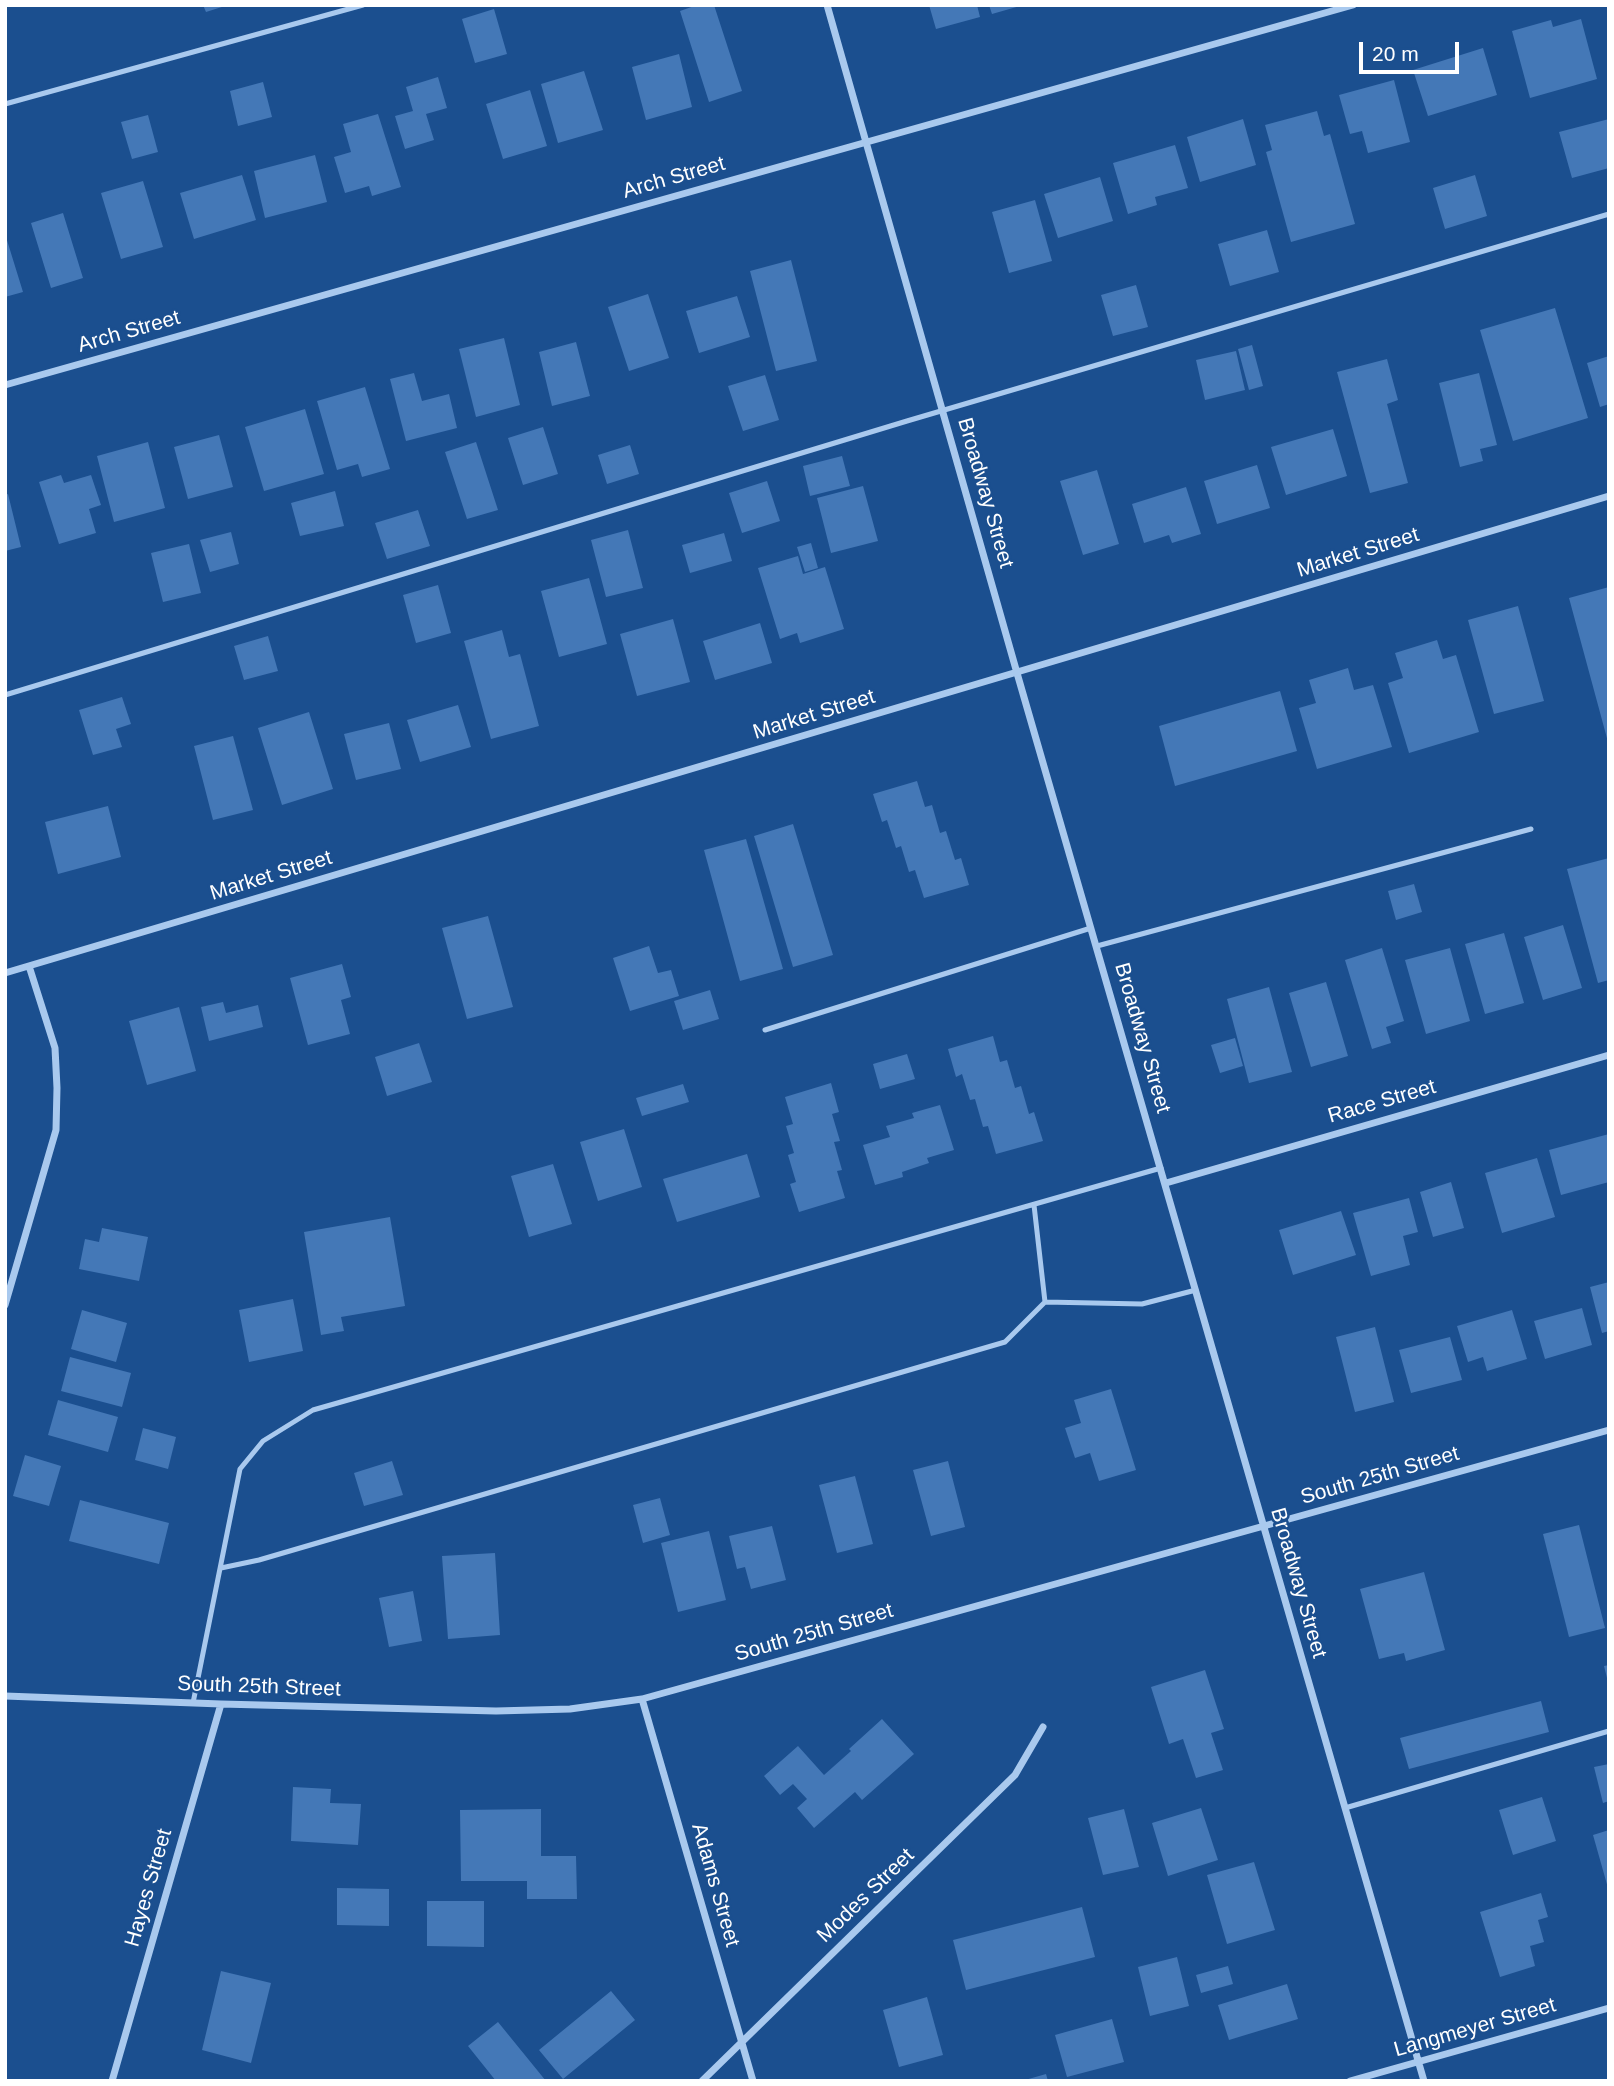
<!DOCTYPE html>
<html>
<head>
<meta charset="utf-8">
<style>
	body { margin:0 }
	#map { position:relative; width:1614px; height:2086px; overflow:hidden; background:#1b4f8f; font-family:Helvetica,sans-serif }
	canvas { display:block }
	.frame { position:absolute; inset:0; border:7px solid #fff; pointer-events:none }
	.scale { position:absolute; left:1359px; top:42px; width:100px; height:32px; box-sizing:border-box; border:4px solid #fff; border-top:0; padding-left:9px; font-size:21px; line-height:24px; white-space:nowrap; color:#fff; -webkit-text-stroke:5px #1b4f8f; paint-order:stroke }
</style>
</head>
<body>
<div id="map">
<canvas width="1614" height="2086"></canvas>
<div class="frame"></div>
<div class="scale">20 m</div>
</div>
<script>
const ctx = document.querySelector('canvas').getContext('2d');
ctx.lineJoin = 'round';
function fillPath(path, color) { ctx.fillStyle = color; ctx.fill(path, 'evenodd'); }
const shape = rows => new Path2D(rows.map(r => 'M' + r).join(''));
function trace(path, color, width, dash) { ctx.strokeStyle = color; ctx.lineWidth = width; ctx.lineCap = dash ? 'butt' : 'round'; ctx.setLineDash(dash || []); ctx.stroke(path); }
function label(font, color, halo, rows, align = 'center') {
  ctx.font = font + ' Helvetica,sans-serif'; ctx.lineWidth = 5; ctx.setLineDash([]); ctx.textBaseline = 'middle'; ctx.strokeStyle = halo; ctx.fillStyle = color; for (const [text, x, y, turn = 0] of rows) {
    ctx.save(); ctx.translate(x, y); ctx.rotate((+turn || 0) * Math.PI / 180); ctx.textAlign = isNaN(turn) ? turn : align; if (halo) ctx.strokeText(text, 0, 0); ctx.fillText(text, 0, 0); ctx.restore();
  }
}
fillPath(shape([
	[203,5,225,5,225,6,206,12],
	[697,5,714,5,742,91,709,102,680,11],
	[929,5,977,5,980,17,936,29],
	[989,5,1020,5,1020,6,992,14],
	[494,9,507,54,475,63,462,19],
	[1581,19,1597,79,1530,98,1512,31,1551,20,1553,27],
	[1483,48,1497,95,1428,116,1413,70],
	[679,54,692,107,646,120,632,67],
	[584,71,603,130,558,143,541,84],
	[438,77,447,108,426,114,434,140,405,149,395,116,413,111,406,87],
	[1394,80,1410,142,1368,153,1362,131,1350,134,1339,95],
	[263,82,272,117,238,126,230,91],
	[530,90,547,146,503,159,486,104],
	[1317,111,1324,136,1330,134,1355,224,1291,242,1266,152,1272,150,1265,125],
	[378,114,401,187,372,196,369,186,345,193,334,157,351,152,343,124],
	[148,115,158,152,132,159,121,122],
	[1243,119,1256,165,1200,182,1187,137],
	[1609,119,1609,168,1572,178,1559,132],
	[1175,145,1188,188,1155,197,1157,205,1128,214,1113,163],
	[315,155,327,202,265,218,254,171],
	[242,175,256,220,194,239,180,193],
	[1475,175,1487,216,1445,229,1433,188],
	[1100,177,1113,221,1058,238,1044,194],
	[143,181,163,247,121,259,101,193],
	[1035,200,1052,261,1009,273,992,212],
	[63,213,83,278,51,288,31,223],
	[1267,230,1279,272,1230,286,1218,244],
	[6,237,23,292,5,297,5,238],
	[791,260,817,361,776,371,750,271],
	[1136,285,1148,327,1113,336,1101,295],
	[648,294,669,358,629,371,608,307],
	[737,296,750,337,699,353,686,311],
	[1555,308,1588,418,1513,441,1480,330],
	[504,338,520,405,476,417,459,349],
	[576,342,590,396,552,406,539,352],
	[1252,345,1263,386,1249,390,1238,349],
	[1236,351,1245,390,1205,400,1196,360],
	[1609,356,1609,404,1600,407,1587,363],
	[1387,359,1398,400,1387,404,1408,483,1370,493,1337,372],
	[414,373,422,401,449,394,457,428,406,441,390,379],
	[1479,373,1497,445,1480,449,1483,461,1460,467,1439,383],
	[765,375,779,420,743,431,728,386],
	[365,387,390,469,362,477,358,464,337,470,317,401],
	[305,409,324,474,264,491,245,427],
	[543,427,558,474,523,485,508,438],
	[1333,429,1347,476,1286,495,1271,447],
	[219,435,233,487,188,499,174,447],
	[148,442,165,508,114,522,97,456],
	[476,442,498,510,467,519,445,452],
	[630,445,639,474,607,484,598,455],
	[842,456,850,486,810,496,803,466],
	[1257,465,1270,508,1217,524,1204,481],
	[1097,470,1119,544,1083,555,1060,481],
	[61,475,64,483,91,475,101,505,89,509,96,533,59,544,39,482],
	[767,481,780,521,742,533,729,493],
	[863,486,878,541,831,553,817,498],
	[1186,487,1201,534,1172,543,1169,535,1144,543,1132,504],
	[335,491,344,526,300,536,291,503],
	[8,494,21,547,5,551,5,495],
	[418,510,430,546,387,559,375,523],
	[628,530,643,588,606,597,591,540],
	[231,532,239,564,210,572,200,540],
	[724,533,732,561,690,573,682,545],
	[811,543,818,568,805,572,797,547],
	[189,544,201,593,163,602,151,553],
	[798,556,803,574,825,567,844,629,800,643,797,633,780,639,758,568],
	[589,578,607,644,559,657,541,591],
	[438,585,451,633,416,643,403,595],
	[1609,587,1609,742,1608,742,1569,598],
	[1518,606,1544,701,1494,714,1468,620],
	[673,619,690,682,637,696,620,634],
	[760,623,772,663,715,680,703,641],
	[502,630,509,657,520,654,539,726,491,739,464,641],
	[268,636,278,671,244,680,234,646],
	[1437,640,1443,659,1456,655,1479,732,1409,753,1388,683,1403,678,1395,653],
	[1348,668,1354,690,1373,685,1392,747,1317,769,1299,708,1316,703,1309,680],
	[1280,691,1297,751,1175,786,1159,726],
	[122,697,131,724,116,729,122,747,93,755,79,710],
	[458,705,471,747,420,762,407,720],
	[309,712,333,789,282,805,258,728],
	[389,723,401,769,356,780,344,734],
	[233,736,253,810,213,820,194,746],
	[917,781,925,807,932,805,940,833,946,831,955,860,961,858,969,885,924,898,915,870,909,872,901,846,896,848,887,820,882,822,873,794],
	[108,806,121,857,58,874,45,822],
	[793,824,833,955,793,967,754,836],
	[746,839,783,969,740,981,704,850],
	[1609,858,1609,980,1598,983,1567,869],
	[1414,884,1422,912,1396,920,1388,891],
	[488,916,513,1007,467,1019,442,928],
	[1563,925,1582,988,1543,1000,1524,937],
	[1504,933,1524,1003,1485,1014,1465,944],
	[649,946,658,973,671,970,679,996,630,1011,613,958],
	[1382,948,1404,1021,1386,1027,1391,1043,1372,1049,1345,960],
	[1450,948,1470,1021,1426,1034,1405,960],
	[342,964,351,997,341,1000,350,1034,308,1045,290,978],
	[1326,982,1348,1056,1311,1067,1289,993],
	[1269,987,1292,1072,1249,1083,1227,999],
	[710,990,719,1019,683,1030,674,1001],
	[223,1002,226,1013,258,1005,263,1027,209,1041,201,1007],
	[179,1007,196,1071,147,1085,129,1021],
	[993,1036,1000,1062,1007,1060,1015,1088,1021,1086,1029,1114,1034,1112,1043,1141,996,1154,988,1126,983,1127,975,1099,970,1100,962,1074,956,1077,948,1049],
	[1235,1038,1243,1066,1220,1073,1211,1045],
	[419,1043,432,1082,387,1096,375,1057],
	[907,1054,915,1079,880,1089,873,1064],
	[831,1083,839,1112,832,1114,840,1141,834,1142,842,1170,837,1171,845,1198,799,1212,790,1184,796,1182,788,1155,794,1153,786,1126,793,1124,785,1097],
	[683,1084,689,1102,642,1116,636,1098],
	[940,1105,954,1150,927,1158,929,1163,902,1172,903,1177,875,1185,863,1145,890,1137,886,1126,914,1118,912,1113],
	[624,1129,642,1187,598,1201,580,1142],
	[1609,1134,1609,1182,1561,1195,1549,1150],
	[747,1154,760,1197,677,1222,663,1179],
	[1537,1158,1555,1217,1502,1233,1485,1173],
	[553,1164,572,1224,529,1237,511,1176],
	[1451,1182,1464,1228,1433,1237,1420,1192],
	[1409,1198,1418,1232,1403,1236,1410,1265,1371,1276,1353,1213],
	[1341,1211,1356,1255,1293,1275,1279,1230],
	[390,1217,405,1306,341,1317,344,1331,321,1335,304,1232],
	[102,1228,148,1237,139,1281,79,1269,85,1239,99,1242],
	[1609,1282,1609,1331,1602,1333,1590,1287],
	[293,1299,303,1351,249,1362,239,1310],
	[1582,1308,1592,1345,1545,1359,1534,1321],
	[82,1310,127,1323,116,1362,71,1349],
	[1512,1310,1527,1359,1487,1371,1483,1357,1468,1362,1457,1326],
	[1375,1327,1394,1402,1355,1412,1336,1337],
	[1450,1337,1462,1380,1411,1393,1399,1350],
	[70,1357,131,1373,122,1407,61,1391],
	[1111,1389,1136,1470,1099,1481,1090,1453,1075,1458,1065,1428,1081,1423,1074,1400],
	[58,1400,118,1417,108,1452,48,1435],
	[143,1428,176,1437,168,1469,135,1460],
	[25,1455,61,1466,49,1506,13,1496],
	[392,1461,403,1495,364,1506,354,1473],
	[948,1461,965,1527,931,1536,913,1470],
	[855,1476,873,1544,837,1553,819,1485],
	[660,1498,670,1535,643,1543,633,1505],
	[80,1500,169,1523,159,1564,69,1541],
	[1579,1525,1605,1628,1569,1637,1543,1534],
	[772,1526,786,1580,751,1589,745,1567,737,1569,729,1536],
	[709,1531,726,1600,678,1612,661,1543],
	[495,1553,500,1635,448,1639,442,1556],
	[1424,1572,1445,1650,1406,1661,1404,1653,1379,1659,1360,1589],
	[413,1591,422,1641,389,1647,379,1598],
	[1609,1665,1609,1682,1608,1682,1604,1666],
	[1205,1670,1224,1729,1211,1733,1223,1770,1196,1778,1183,1739,1169,1744,1151,1687],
	[1541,1701,1549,1732,1409,1769,1400,1738],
	[882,1719,914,1754,862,1800,855,1792,814,1828,797,1808,807,1799,793,1784,780,1795,764,1776,798,1746,824,1775,851,1751,849,1749],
	[1609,1764,1609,1801,1603,1803,1594,1767],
	[293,1787,331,1789,330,1803,361,1804,358,1845,291,1841],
	[1542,1797,1556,1841,1513,1855,1499,1810],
	[1201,1808,1218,1860,1168,1876,1152,1823],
	[541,1809,541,1856,576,1856,577,1899,527,1899,527,1881,461,1881,460,1810],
	[1124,1809,1139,1867,1103,1875,1088,1818],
	[1609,1830,1609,1888,1608,1888,1593,1835],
	[1254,1862,1275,1930,1227,1944,1207,1875],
	[337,1888,389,1889,389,1926,337,1925],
	[1541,1893,1548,1917,1538,1920,1544,1942,1530,1946,1535,1966,1500,1977,1480,1912],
	[427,1901,484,1901,484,1947,427,1946],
	[1082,1907,1095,1957,966,1990,953,1940],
	[1177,1957,1189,2006,1150,2016,1138,1967],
	[1228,1966,1233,1984,1201,1993,1196,1975],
	[221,1971,271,1983,251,2063,202,2050],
	[1287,1984,1298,2019,1229,2040,1218,2005],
	[611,1991,635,2020,563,2079,539,2050],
	[927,1997,943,2055,899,2067,883,2010],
	[1112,2019,1124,2062,1067,2077,1055,2035],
	[498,2022,546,2081,496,2081,468,2046],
	[1046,2074,1048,2081,1025,2081,1025,2080]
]), '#4478b7');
trace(shape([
	[5,104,363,5],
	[5,695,907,421,1609,214],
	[1097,946,1531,829],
	[765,1030,1091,928],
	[1045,1302,1142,1304,1196,1290],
	[221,1568,259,1560,1005,1342,1045,1302,1034,1205],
	[193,1703,240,1469,263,1441,313,1410,1161,1168],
	[1345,1808,1609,1731]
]), '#a9c9ee', 5);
trace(shape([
	[827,5,1017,673,1424,2081],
	[5,385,1353,5],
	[5,973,1609,496],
	[1166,1183,1609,1055],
	[5,1305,56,1130,57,1088,55,1048,29,966],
	[5,1696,221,1704,496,1711,570,1709,642,1699,1609,1430],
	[642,1699,753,2081],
	[112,2081,221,1704],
	[702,2081,1015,1775,1043,1727],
	[1350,2081,1609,2008]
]), '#a9c9ee', 7);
label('21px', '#fff', '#1b4f8f', [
	["Arch Street",674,178,-16],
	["Arch Street",129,332,-16],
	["Broadway Street",985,493,74],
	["Market Street",1358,553,-17],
	["Market Street",814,715,-17],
	["Market Street",271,876,-17],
	["Broadway Street",1142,1038,74],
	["Race Street",1382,1102,-16],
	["South 25th Street",1380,1476,-16],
	["Broadway Street",1298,1583,74],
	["South 25th Street",814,1633,-16],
	["South 25th Street",259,1687,2],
	["Adams Street",715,1885,74],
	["Hayes Street",149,1888,-74],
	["Modes Street",866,1896,-44],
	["Langmeyer Street",1475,2028,-16]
]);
</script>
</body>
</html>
